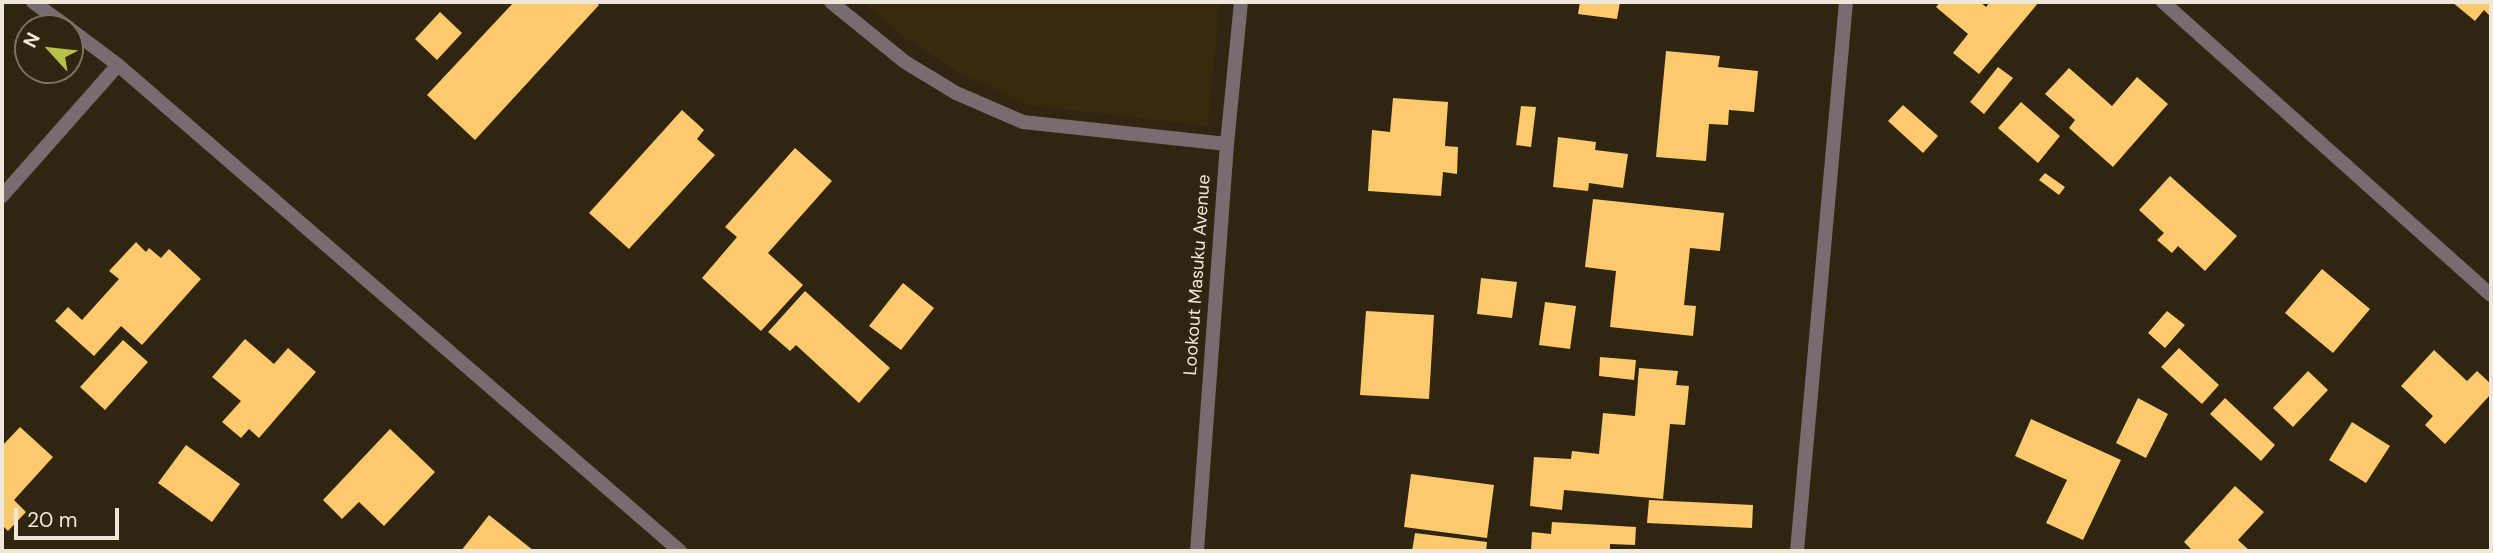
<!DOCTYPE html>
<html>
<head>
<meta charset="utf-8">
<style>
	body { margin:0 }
	#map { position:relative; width:2493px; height:553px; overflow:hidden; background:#302510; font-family:"DM Sans",sans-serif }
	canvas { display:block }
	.frame { position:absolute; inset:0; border:4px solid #eee7da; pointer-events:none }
	.north { position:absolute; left:14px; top:14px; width:70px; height:70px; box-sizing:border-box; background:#302510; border:2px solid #7c7361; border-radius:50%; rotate:297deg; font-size:19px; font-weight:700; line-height:28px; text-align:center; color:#eee7da }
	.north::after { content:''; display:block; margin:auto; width:24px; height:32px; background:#b5c24a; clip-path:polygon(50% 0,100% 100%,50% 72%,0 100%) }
	.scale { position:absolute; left:14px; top:508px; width:105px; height:32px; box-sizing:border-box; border:4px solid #eee7da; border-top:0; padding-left:9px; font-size:21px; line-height:24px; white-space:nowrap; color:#eee7da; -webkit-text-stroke:5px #302510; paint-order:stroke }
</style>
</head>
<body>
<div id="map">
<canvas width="2493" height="553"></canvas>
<div class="frame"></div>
<div class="north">N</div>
<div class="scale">20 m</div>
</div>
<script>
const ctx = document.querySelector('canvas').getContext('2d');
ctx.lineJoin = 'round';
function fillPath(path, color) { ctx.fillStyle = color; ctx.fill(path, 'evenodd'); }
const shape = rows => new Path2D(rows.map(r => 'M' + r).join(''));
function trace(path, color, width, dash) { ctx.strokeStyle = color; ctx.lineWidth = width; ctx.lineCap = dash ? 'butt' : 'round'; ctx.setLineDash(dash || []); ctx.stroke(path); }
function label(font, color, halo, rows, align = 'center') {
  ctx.font = font + ' "DM Sans",sans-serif'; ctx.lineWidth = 7; ctx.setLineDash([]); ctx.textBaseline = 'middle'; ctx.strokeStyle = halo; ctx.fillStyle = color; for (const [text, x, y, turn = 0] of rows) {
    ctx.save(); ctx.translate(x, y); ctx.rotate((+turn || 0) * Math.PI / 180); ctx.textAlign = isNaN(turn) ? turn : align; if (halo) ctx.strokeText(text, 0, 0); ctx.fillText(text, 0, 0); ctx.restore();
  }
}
fillPath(shape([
	[862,2,1220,2,1208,126,1028,105,961,74,908,40]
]), '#382a0e');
fillPath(shape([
	[514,2,596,2,599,5,475,140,427,95],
	[1580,2,1620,2,1617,19,1578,14],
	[1940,2,1980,2,1986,7,1990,2,2039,2,1979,74,1953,53,1968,34,1936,7],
	[2452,2,2491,2,2491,17,2484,10,2475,21],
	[440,12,462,33,437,60,415,39],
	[1666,51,1720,56,1718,67,1758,71,1754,112,1729,110,1728,125,1709,124,1706,161,1656,157],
	[1998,67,2013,78,1984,114,1970,102],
	[2069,68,2112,106,2137,77,2168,104,2113,167,2069,128,2075,120,2045,94],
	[1393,98,1448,102,1445,146,1458,147,1457,174,1443,172,1441,196,1368,191,1372,130,1390,132],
	[2021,102,2060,136,2038,163,1998,128],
	[1903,105,1938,136,1923,153,1888,121],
	[1521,106,1536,107,1531,147,1516,145],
	[682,110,704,130,697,139,715,155,629,249,589,213],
	[1558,137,1596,142,1595,150,1628,154,1623,188,1589,183,1588,191,1553,187],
	[795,148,832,181,768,253,803,285,761,331,702,278,737,237,725,227],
	[2045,173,2065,187,2059,195,2039,180],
	[2170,176,2237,236,2205,271,2178,246,2172,253,2157,240,2164,233,2139,210],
	[1593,199,1724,213,1720,251,1690,248,1684,305,1696,306,1693,336,1610,327,1616,271,1585,267],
	[136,242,146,252,149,248,161,258,169,249,201,279,142,345,121,326,94,356,55,321,68,307,82,320,119,279,109,271],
	[2322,269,2370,309,2333,353,2285,313],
	[1481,278,1517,282,1512,318,1477,314],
	[903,283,934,308,901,350,869,326],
	[805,291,890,368,859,403,796,345,790,351,768,332],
	[1545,302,1576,306,1570,349,1539,345],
	[1366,311,1434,315,1429,399,1360,395],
	[2167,311,2185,325,2165,348,2148,333],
	[245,339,274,364,288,348,316,372,259,438,249,429,241,438,222,422,241,401,212,377],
	[123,340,148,362,105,410,80,387],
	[2179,348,2219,385,2202,404,2161,367],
	[2434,350,2467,381,2477,371,2491,384,2491,394,2445,444,2425,425,2433,416,2401,386],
	[1600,357,1636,360,1634,380,1599,376],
	[1639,368,1678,371,1676,385,1689,386,1685,425,1670,424,1663,499,1564,490,1562,510,1530,506,1534,457,1571,459,1572,451,1599,454,1603,413,1635,416],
	[2308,371,2328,390,2293,427,2273,408],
	[2138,398,2168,414,2146,458,2116,443],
	[2225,398,2275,445,2261,461,2210,414],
	[2031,419,2121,460,2083,540,2046,523,2067,480,2015,456],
	[2352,422,2390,446,2366,483,2329,460],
	[20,427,53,457,14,500,26,512,8,531,2,525,2,446],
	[390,429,435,472,384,526,359,502,342,519,323,500],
	[186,445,240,484,212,522,158,483],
	[1411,474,1494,485,1487,538,1404,527],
	[2235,486,2264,512,2238,540,2250,551,2193,551,2184,542],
	[1649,500,1753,505,1752,528,1647,523],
	[489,515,534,551,461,551],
	[1552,522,1636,527,1635,545,1610,544,1610,551,1531,551,1532,532,1551,534],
	[1415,533,1487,542,1486,551,1412,551]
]), '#fcca6c');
trace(shape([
	[831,2,905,62,956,93,1023,122,1227,144],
	[2163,2,2491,295],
	[2,196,118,65],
	[1797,551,1846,2]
]), '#786c71', 14);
trace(shape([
	[33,2,69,28],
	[70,29,118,65,680,551],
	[1197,551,1227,144,1241,2]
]), '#786c71', 14);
label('18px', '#eee7da', '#302510', [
	["Lookout Masuku Avenue",1198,275,-86]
]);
</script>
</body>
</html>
